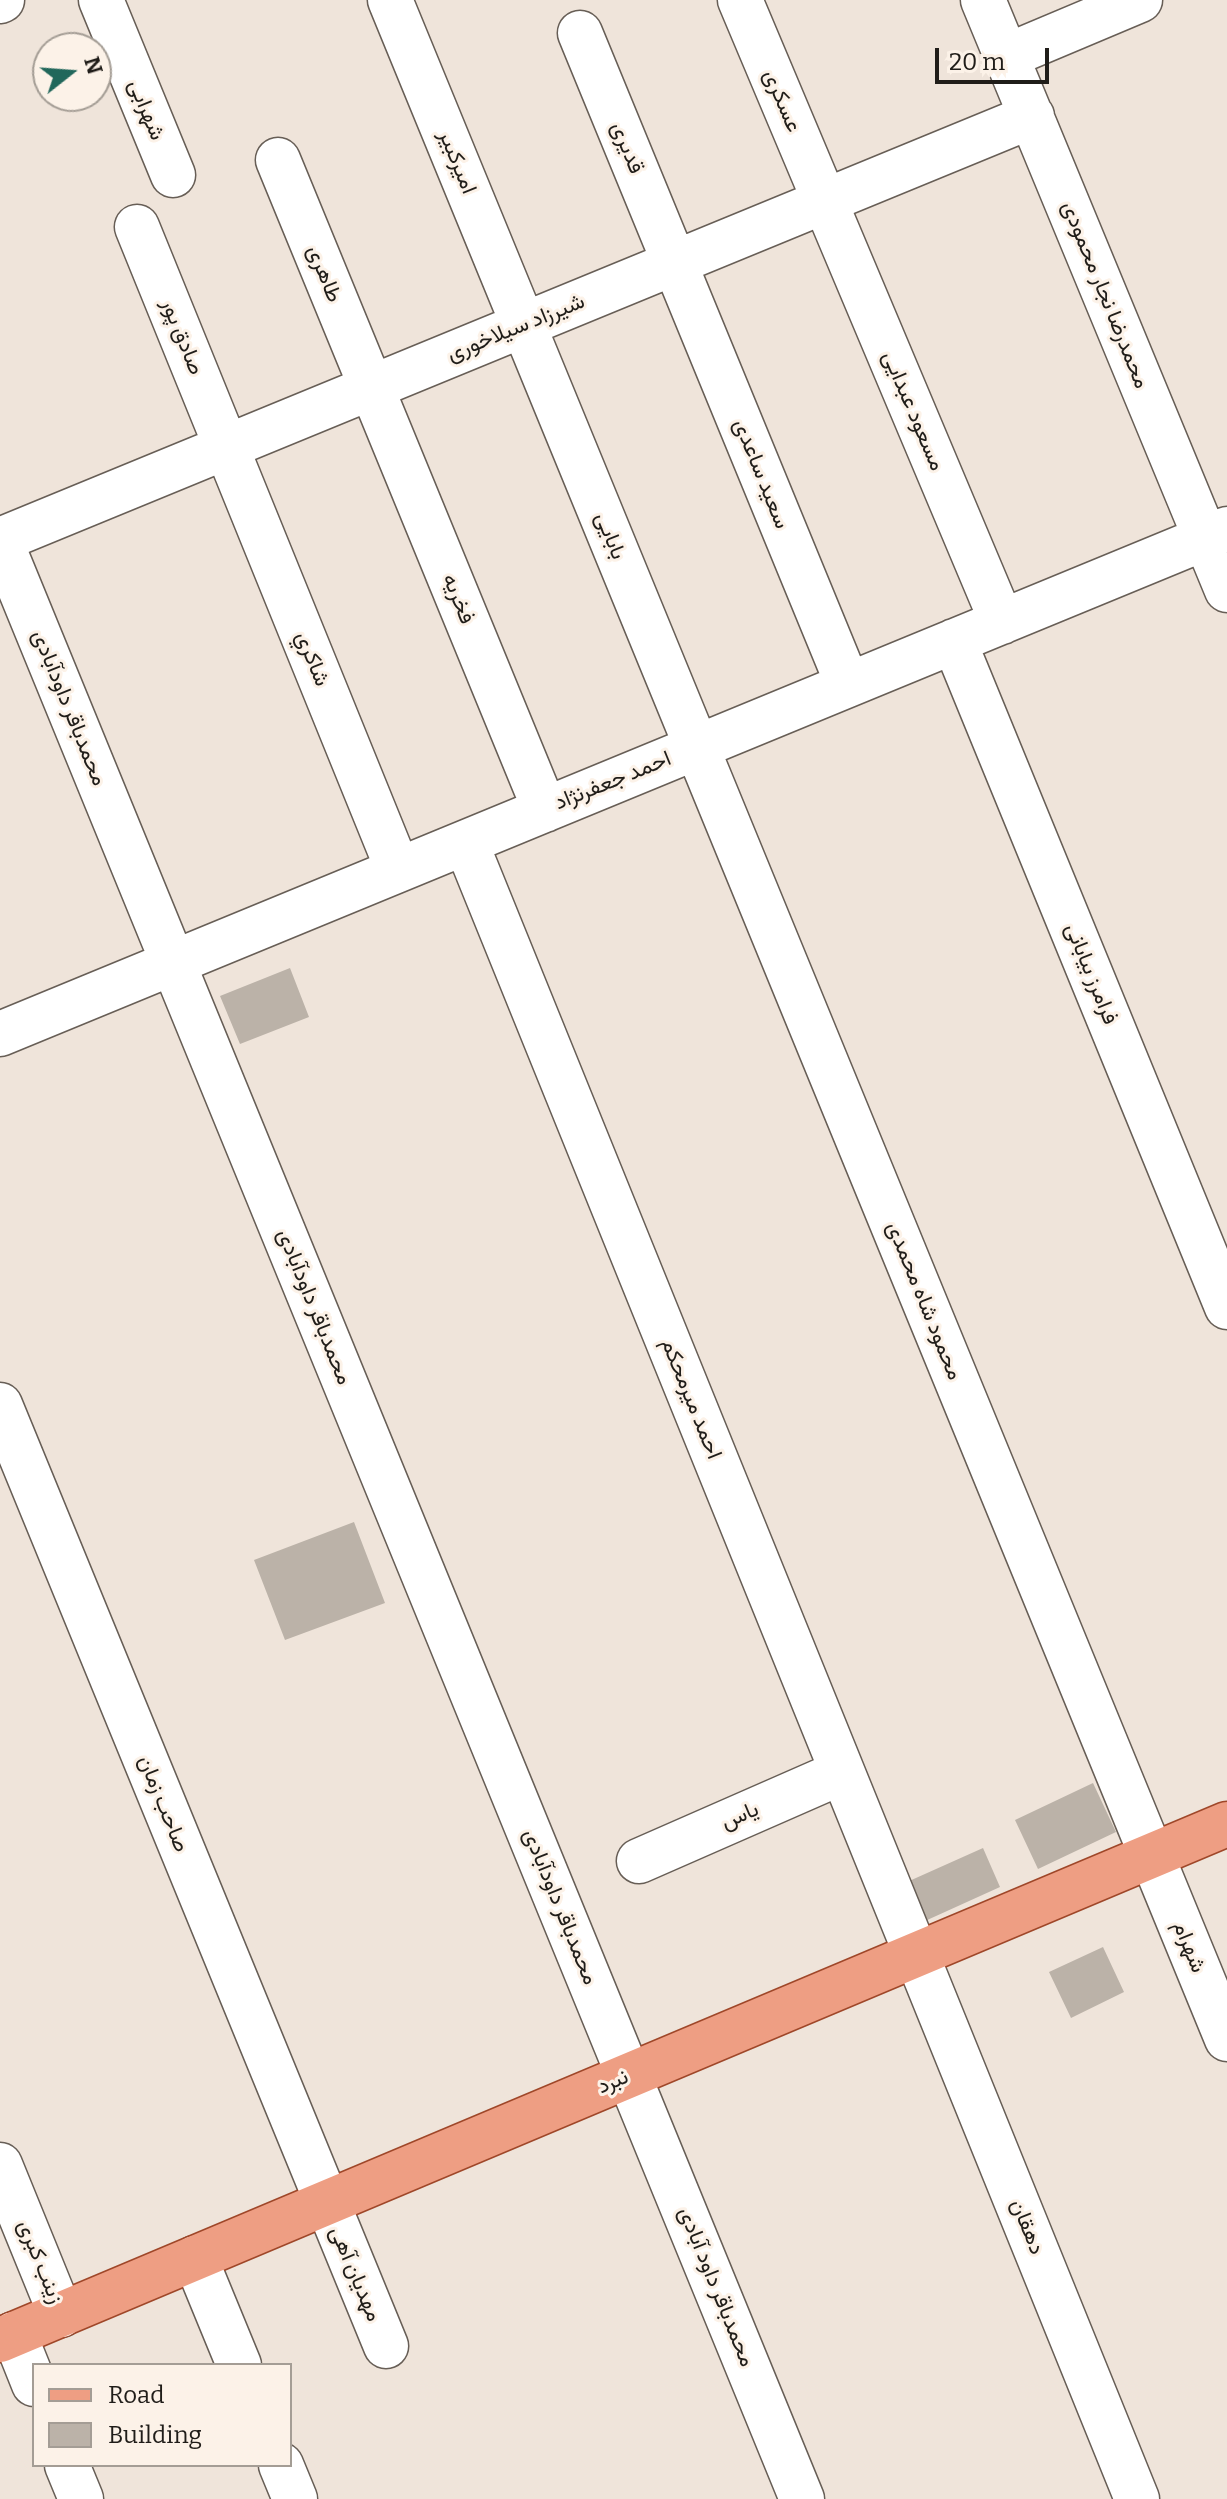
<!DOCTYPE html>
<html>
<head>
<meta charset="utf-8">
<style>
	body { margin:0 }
	#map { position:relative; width:1227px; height:2499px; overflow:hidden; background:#efe4da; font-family:Bitter,serif }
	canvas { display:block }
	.legend { position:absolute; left:32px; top:2363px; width:260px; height:104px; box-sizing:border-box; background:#fcf2e8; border:2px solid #a49d95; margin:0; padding:10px 14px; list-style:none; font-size:24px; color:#201d19 }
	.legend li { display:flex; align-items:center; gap:16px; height:40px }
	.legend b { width:40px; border:2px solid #a49d95 }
	.north { position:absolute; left:32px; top:32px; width:80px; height:80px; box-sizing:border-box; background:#fcf2e8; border:2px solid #a49d95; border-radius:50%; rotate:73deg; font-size:22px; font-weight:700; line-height:32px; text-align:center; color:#201d19 }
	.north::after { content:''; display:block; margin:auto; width:28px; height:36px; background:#21675b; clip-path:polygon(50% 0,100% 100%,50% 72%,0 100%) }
	.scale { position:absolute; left:935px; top:48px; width:114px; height:36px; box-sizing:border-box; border:4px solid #201d19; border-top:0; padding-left:10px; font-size:24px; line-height:28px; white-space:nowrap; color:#201d19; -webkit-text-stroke:6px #fcf2e8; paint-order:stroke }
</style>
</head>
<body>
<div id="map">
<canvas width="1227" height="2499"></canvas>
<ul class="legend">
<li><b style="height:10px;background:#ee9e83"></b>Road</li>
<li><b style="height:22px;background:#bbb2a8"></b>Building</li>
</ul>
<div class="north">N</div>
<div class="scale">20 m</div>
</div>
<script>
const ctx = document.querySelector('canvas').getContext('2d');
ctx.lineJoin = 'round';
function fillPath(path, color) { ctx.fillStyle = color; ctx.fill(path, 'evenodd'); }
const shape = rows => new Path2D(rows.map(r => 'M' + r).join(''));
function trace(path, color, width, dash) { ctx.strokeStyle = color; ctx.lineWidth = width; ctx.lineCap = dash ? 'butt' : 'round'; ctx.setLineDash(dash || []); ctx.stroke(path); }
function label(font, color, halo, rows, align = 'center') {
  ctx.font = font + ' Bitter,Vazirmatn,serif'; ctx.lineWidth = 6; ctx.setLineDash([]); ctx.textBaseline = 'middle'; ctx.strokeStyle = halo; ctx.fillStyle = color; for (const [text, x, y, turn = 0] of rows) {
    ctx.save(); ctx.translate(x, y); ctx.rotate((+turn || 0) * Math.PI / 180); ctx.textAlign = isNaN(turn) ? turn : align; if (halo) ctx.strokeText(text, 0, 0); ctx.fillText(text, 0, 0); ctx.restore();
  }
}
fillPath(shape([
	[290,968,309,1017,240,1044,220,996],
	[354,1522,385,1603,285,1640,254,1560],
	[1093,1783,1116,1832,1038,1869,1015,1820],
	[983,1848,1000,1887,925,1921,907,1882],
	[1103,1947,1124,1992,1071,2018,1049,1972]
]), '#bbb2a8');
const minor = shape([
	[101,0,173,175],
	[390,0,1227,2039],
	[740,0,1002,622],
	[983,0,1227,590],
	[0,1,2,0],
	[580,33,848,685],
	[1007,56,1140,0],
	[278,160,545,810],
	[137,227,398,870],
	[0,540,802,2499],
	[0,540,1032,116],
	[954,641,1227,1307],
	[466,843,1137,2499],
	[0,1034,1227,529],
	[0,1405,386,2346],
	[639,1861,842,1772],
	[0,2165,61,2315],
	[195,2258,239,2365],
	[14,2334,34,2384],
	[67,2465,81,2499],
	[281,2465,295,2499]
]);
const major = shape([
	[0,2340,1227,1824]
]);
trace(minor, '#675e56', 47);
trace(major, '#9f4729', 47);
trace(minor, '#fff', 44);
trace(major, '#ee9e83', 44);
label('22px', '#201d19', '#fcf2e8', [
	["عسکری",782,101,67],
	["شهرابی",146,110,68],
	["قدیری",627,148,68],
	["امیرکبیر",457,162,68],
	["طاهری",324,274,68],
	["محمدرضا نجار محمودی",1105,295,68],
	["شیرزاد سیلاخوری",516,328,-22],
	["صادق پور",182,337,68],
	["مسعود عبدایی",913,411,67],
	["سعید ساعدی",761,474,68],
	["بابایی",610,536,68],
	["فخریه",458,599,68],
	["شاكري",312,659,68],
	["محمدباقر داودآبادی",69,708,68],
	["احمد جعفرنژاد",613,781,-22],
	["فرامرز بیابانی",1091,974,68],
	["محمود شاه محمدی",924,1301,68],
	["محمدباقر داودآبادی",314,1307,68],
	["احمد میرمحکم",691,1399,68],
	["صاحب زمان",163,1804,68],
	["یاس",740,1816,-23],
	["محمدباقر داودآبادی",560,1907,68],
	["شهرام",1189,1947,68],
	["نبرد",613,2082,-23],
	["دهقان",1027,2227,68],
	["زینب کبری",40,2262,68],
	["مهدیان آهی",355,2274,67],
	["محمدباقر داود آبادی",716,2287,68]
]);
</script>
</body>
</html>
